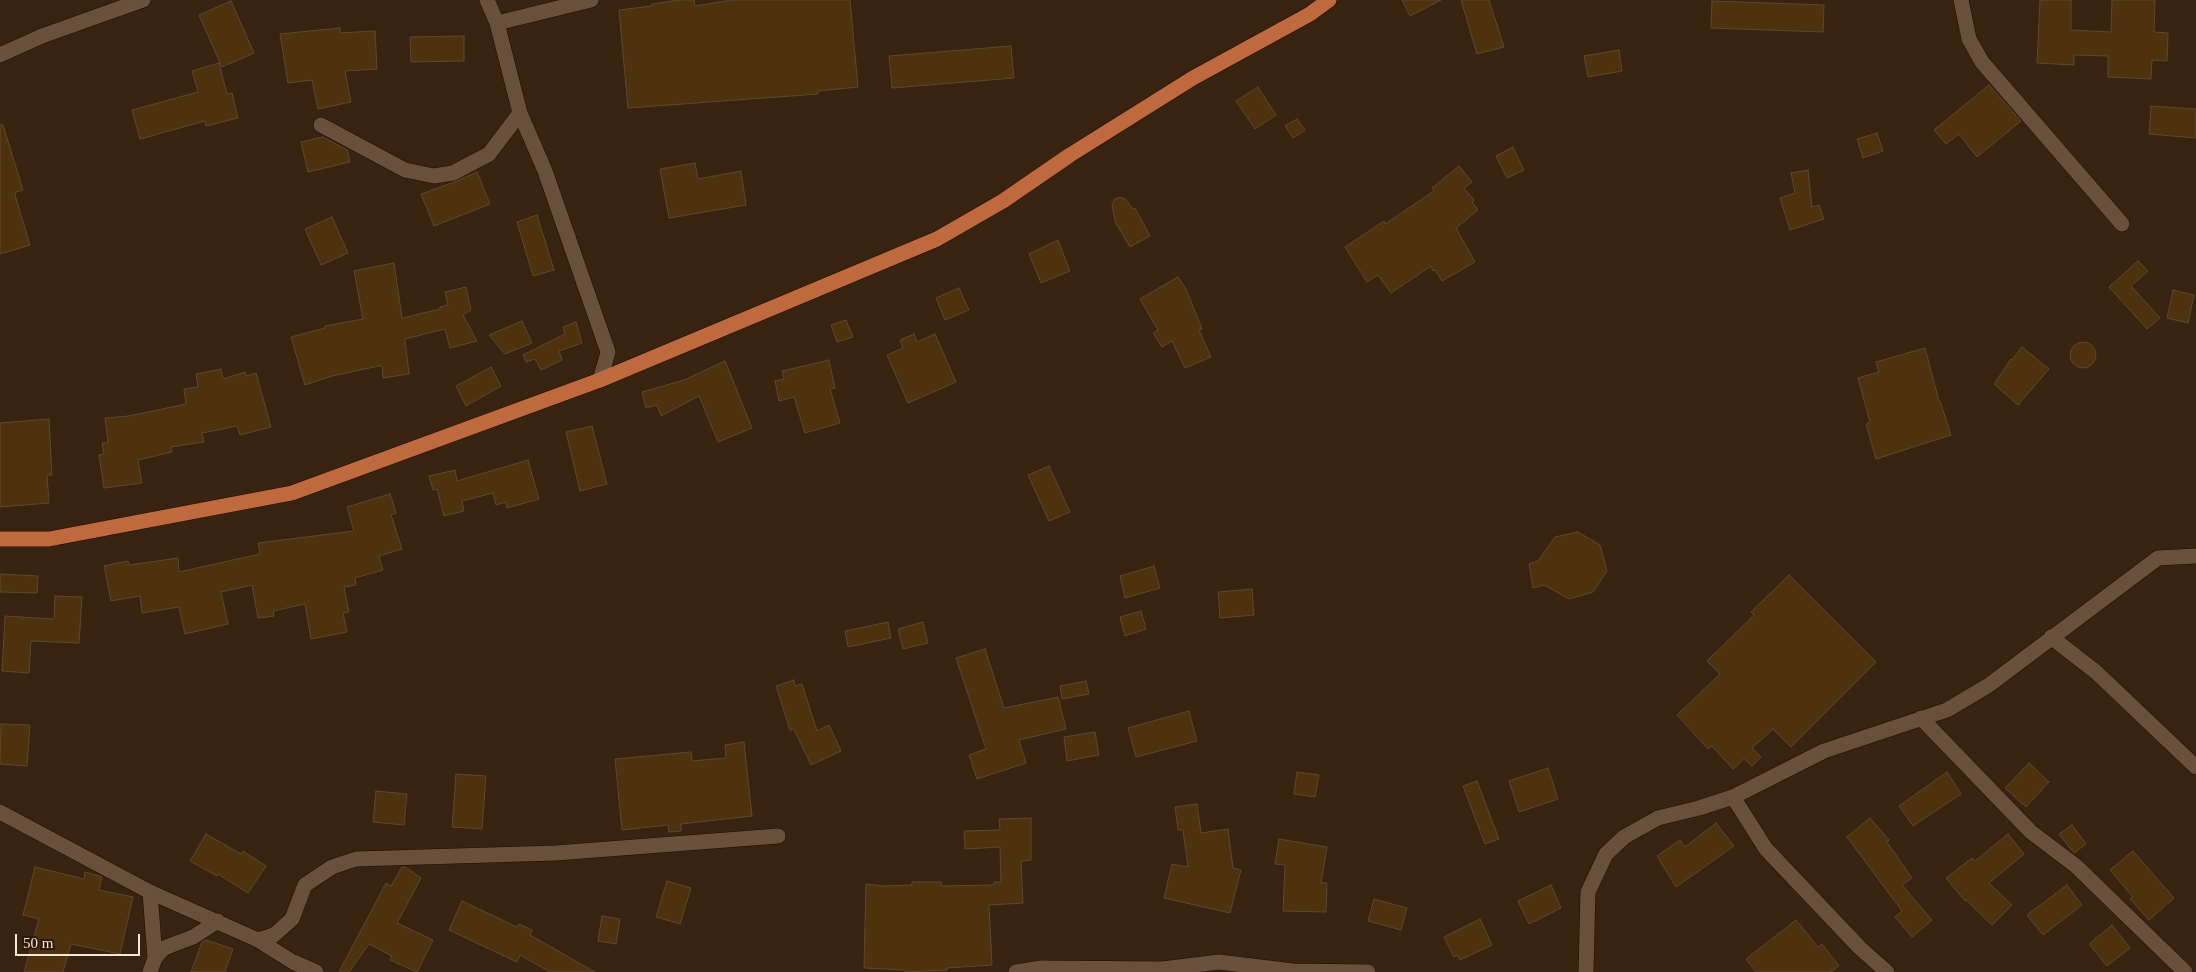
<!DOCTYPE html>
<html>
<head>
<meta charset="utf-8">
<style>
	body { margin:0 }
	#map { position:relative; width:2196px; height:972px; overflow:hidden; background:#382310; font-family:"Times New Roman",serif }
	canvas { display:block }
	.scale { position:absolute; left:15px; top:934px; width:125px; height:22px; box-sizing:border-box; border:2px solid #f5e6db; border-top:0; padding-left:6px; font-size:15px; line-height:18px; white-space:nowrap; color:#f5e6db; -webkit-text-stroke:4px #2e1907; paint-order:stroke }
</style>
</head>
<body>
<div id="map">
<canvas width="2196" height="972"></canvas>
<div class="scale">50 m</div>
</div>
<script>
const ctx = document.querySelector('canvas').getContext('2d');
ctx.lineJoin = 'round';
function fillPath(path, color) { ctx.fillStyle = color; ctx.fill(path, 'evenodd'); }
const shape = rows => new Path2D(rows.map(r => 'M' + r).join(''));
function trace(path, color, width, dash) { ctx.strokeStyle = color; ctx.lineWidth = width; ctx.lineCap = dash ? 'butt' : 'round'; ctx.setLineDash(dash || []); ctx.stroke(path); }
const building = shape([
	[678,0,694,0,695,6,732,0,850,0,858,87,818,91,818,94,628,108,619,10,652,6,652,4,678,0],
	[1402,0,1441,0,1410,16,1402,0],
	[1461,0,1489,0,1504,47,1477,54,1461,0],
	[2040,0,2071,0,2071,30,2111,32,2112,0,2155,0,2154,32,2168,33,2167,61,2152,60,2151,79,2108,77,2108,56,2074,55,2074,65,2037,63,2040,0],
	[231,1,254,53,222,67,199,15,231,1],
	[1712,1,1824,5,1823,32,1711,28,1712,1],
	[340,28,340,33,375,31,377,69,345,71,351,102,318,109,312,80,288,83,280,34,340,28],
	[464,36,464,61,411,62,410,37,464,36],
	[1011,46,1014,78,892,88,889,56,1011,46],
	[1619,50,1622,71,1588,77,1584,56,1619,50],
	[219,63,227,94,232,93,238,118,206,126,205,121,140,139,132,110,198,92,192,71,219,63],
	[1989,85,2021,121,1977,157,1959,134,1946,144,1934,130,1989,85],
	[1258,87,1276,115,1255,129,1236,101,1258,87],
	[2151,106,2196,109,2196,138,2149,134,2151,106],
	[1297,119,1305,130,1293,138,1285,126,1297,119],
	[0,125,3,125,23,190,16,192,15,195,30,245,0,254,0,125],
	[1877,133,1883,151,1863,158,1857,139,1877,133],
	[323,137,347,150,350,162,308,172,301,142,323,137],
	[1513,147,1524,170,1507,178,1496,156,1513,147],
	[695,163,698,179,741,171,746,205,669,218,660,169,695,163],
	[1459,166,1472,182,1464,188,1474,200,1472,202,1478,210,1456,228,1475,262,1442,281,1435,270,1433,271,1431,266,1391,293,1378,275,1367,282,1345,247,1384,221,1385,224,1434,191,1432,188,1459,166],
	[1808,170,1812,207,1819,205,1824,219,1790,230,1780,198,1795,193,1791,173,1808,170],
	[477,172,490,204,434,226,421,194,457,181,477,172],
	[1120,197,1125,199,1133,209,1135,208,1150,236,1130,247,1115,222,1112,204,1115,199,1120,197],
	[537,215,554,270,533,276,517,222,537,215],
	[332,217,348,253,321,265,305,229,332,217],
	[1058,240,1070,271,1041,283,1029,254,1058,240],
	[2138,261,2148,271,2131,286,2160,318,2147,329,2109,287,2138,261],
	[394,263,402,318,440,309,440,307,448,305,445,292,466,287,471,310,463,315,477,341,450,348,445,329,405,339,409,374,383,378,382,366,379,366,332,376,305,385,291,337,325,328,325,326,363,319,354,271,394,263],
	[1178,277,1186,289,1202,329,1199,330,1211,357,1185,368,1172,341,1162,347,1153,333,1158,330,1140,299,1178,277],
	[959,288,969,310,945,320,936,298,959,288],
	[2173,290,2194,295,2188,323,2167,318,2173,290],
	[846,320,853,337,837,342,831,325,846,320],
	[522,321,532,343,505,354,489,335,522,321],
	[576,322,582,343,559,351,562,360,541,370,535,359,526,362,523,355,565,334,563,327,576,322],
	[914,334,917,342,935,334,956,382,908,403,887,355,903,348,900,340,914,334],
	'2070 355a13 13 0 1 1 26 0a13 13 0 1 1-26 0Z',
	[2022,347,2049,369,2018,405,1994,384,2011,359,2012,360,2022,347],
	[1925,348,1939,401,1940,401,1951,435,1876,459,1866,424,1870,422,1858,378,1879,372,1876,362,1925,348],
	[829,360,835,388,830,389,840,423,805,433,794,397,779,401,775,381,784,379,782,371,829,360],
	[725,361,752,428,718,442,699,396,661,416,657,405,646,408,642,392,684,380,725,361],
	[491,367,501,386,466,406,456,386,491,367],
	[221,369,223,379,245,372,246,376,256,373,271,427,240,435,237,426,202,433,204,442,171,447,172,452,138,460,142,483,104,488,99,455,104,454,102,443,108,443,105,418,129,416,186,404,184,389,198,387,196,374,221,369],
	[49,419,52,475,47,475,49,503,0,507,0,423,49,419],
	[592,426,607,484,580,491,566,432,592,426],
	[528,460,539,499,507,508,506,502,496,505,493,493,462,501,464,511,444,516,437,489,433,490,429,476,455,470,457,481,528,460],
	[1049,466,1070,512,1049,521,1028,475,1049,466],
	[390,494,396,513,391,515,402,549,379,556,383,570,355,578,356,585,344,587,349,612,343,613,347,632,311,639,305,604,273,611,274,616,258,618,252,585,221,592,228,624,185,634,179,607,142,613,140,596,111,601,104,566,128,561,129,565,178,558,179,572,260,554,258,543,354,531,347,507,390,494],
	[1578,532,1600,545,1607,571,1593,592,1569,599,1544,585,1533,588,1529,564,1538,561,1555,537,1578,532],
	[1154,566,1160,588,1125,598,1120,576,1154,566],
	[0,574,38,576,37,593,0,592,0,574],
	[1789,575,1876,662,1791,747,1773,729,1752,748,1761,757,1752,766,1744,759,1733,769,1712,746,1708,749,1677,715,1720,674,1707,661,1754,615,1751,612,1789,575],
	[1252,589,1254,615,1220,618,1218,592,1252,589],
	[55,596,82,597,79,643,31,641,29,673,2,671,5,616,54,619,55,596],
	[1141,611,1146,629,1125,636,1120,617,1141,611],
	[888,622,891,638,848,647,845,631,888,622],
	[923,622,928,643,903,649,898,629,923,622],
	[985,649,1004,708,1058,697,1066,729,1019,740,1026,763,977,779,969,755,986,749,956,658,985,649],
	[794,680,795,686,802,684,817,731,829,725,841,751,811,765,794,729,790,730,776,686,794,680],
	[1086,681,1089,694,1062,699,1060,686,1086,681],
	[1189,711,1197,741,1136,757,1128,728,1189,711],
	[1,724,30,725,27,766,0,764,1,724],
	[1095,732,1099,755,1067,761,1064,737,1095,732],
	[744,742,752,816,681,824,681,831,669,832,668,825,622,830,615,759,691,752,692,761,726,758,725,745,744,742],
	[2029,763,2049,782,2026,807,2005,788,2029,763],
	[1548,768,1558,799,1519,812,1509,781,1548,768],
	[1297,772,1319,775,1315,797,1294,794,1297,772],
	[1947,772,1961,794,1913,826,1899,806,1947,772],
	[456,774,486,776,482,829,452,827,456,774],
	[1477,781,1499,839,1485,844,1463,786,1477,781],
	[376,791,407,794,404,825,373,822,376,791],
	[1197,804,1201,833,1228,829,1233,868,1241,870,1230,913,1164,898,1172,864,1188,867,1183,830,1178,830,1175,807,1197,804],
	[1031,818,1031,860,1021,861,1023,903,989,905,992,965,947,968,947,970,905,972,905,970,864,968,866,884,884,886,912,885,912,882,941,882,941,886,994,885,994,882,1001,882,1000,847,965,849,964,831,1000,830,999,819,1031,818],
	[1870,818,1889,840,1887,842,1912,878,1902,885,1932,920,1912,937,1895,917,1902,911,1847,837,1870,818],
	[1716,823,1734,846,1676,887,1657,856,1680,840,1685,847,1716,823],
	[2072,825,2086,844,2074,853,2059,834,2072,825],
	[206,834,241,854,243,851,266,866,248,893,218,874,217,876,190,861,206,834],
	[2008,834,2024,854,1989,883,2012,905,1992,925,1966,900,1965,901,1946,878,1972,858,1975,861,2008,834],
	[1279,839,1327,847,1321,883,1327,883,1326,912,1283,911,1285,865,1275,864,1279,839],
	[2133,851,2174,898,2149,920,2130,899,2133,897,2110,870,2133,851],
	[35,867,84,879,85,872,99,876,102,877,99,890,133,897,120,954,71,944,63,972,24,972,39,919,23,915,35,867],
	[402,867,405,867,421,878,397,923,433,940,417,972,390,960,392,956,369,944,349,972,339,972,386,883,391,886,402,867],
	[667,881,691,888,680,924,656,917,667,881],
	[1551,885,1561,908,1529,924,1518,901,1551,885],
	[2067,885,2082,905,2043,935,2027,915,2067,885],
	[1374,899,1407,908,1401,930,1368,921,1374,899],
	[462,901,517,927,519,924,532,930,530,935,595,972,550,972,520,955,517,962,449,930,462,901],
	[602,916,620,919,616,944,598,941,602,916],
	[1480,919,1492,945,1460,960,1457,955,1454,957,1444,937,1480,919],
	[1796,920,1818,947,1822,944,1839,966,1831,972,1756,972,1746,959,1796,920],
	[2112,925,2130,948,2107,966,2089,944,2112,925],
	[206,940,233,949,225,972,191,972,202,942,206,940]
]);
fillPath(building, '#4d320d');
trace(building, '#5c4831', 1);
const minor = shape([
	[487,0,497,23,520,113,545,171,608,352,600,380],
	[1961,0,1969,39,1982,62,2122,224],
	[497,23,591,0],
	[0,55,42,36,143,0],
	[321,125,405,170,434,176,453,173,489,154,520,113],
	[2051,637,2096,672,2196,767],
	[1921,718,2031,832,2076,866,2185,972],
	[1733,797,1766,849,1860,948,1887,972],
	[0,812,150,892,258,940,293,962,316,972],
	[150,892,155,958],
	[258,940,274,935,292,919,305,885,332,867,356,859,556,853,778,836],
	[150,972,155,958,164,948,193,937,218,921],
	[1016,972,1041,968,1162,969,1219,962,1293,971,1368,972],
	[1586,972,1588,892,1606,854,1624,837,1658,818,1699,808,1733,797,1824,751,1947,710,1989,685,2158,558,2196,556]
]);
const major = shape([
	[0,539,49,539,292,493,600,380,937,239,1003,201,1070,155,1193,78,1310,14,1329,0]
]);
trace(minor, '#1f0b00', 16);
trace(major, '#1f0b00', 16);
trace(minor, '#68503c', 15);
trace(major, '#be693e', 15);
</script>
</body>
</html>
